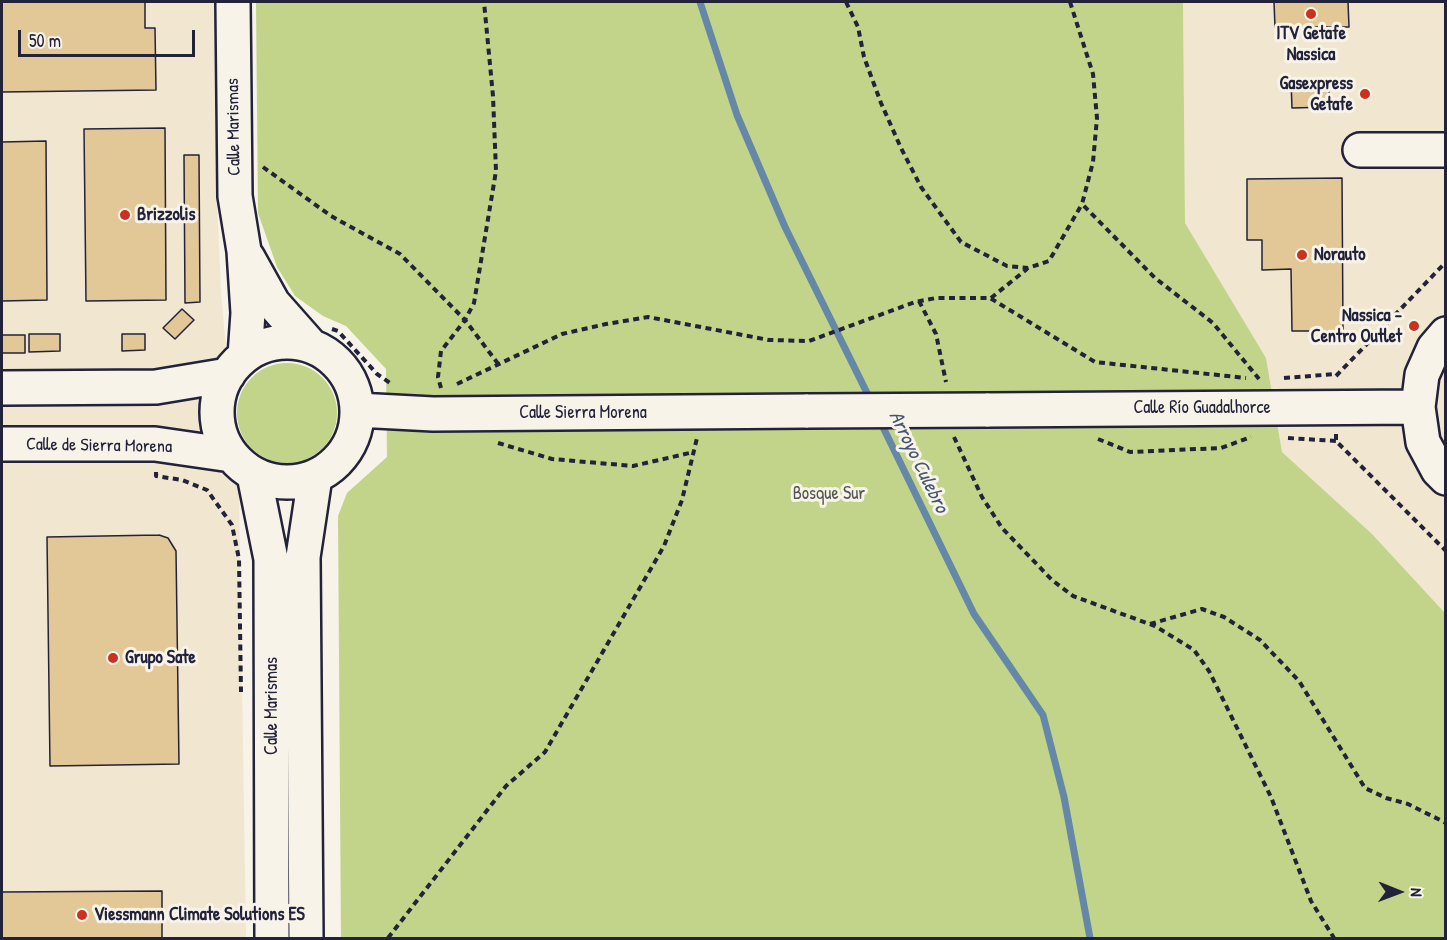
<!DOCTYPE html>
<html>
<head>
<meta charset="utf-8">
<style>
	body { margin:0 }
	#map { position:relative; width:1447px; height:940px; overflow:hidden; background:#f7f3e8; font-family:"Patrick Hand",sans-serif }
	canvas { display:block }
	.frame { position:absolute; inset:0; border:3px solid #22223b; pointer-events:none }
	.north { position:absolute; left:1369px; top:862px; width:60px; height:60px; -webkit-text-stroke:4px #f7f3e8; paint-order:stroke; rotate:91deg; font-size:16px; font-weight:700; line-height:24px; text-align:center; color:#22223b }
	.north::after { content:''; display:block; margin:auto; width:21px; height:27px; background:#22223b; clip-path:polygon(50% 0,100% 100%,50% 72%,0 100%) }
	.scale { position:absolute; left:18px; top:30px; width:177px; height:27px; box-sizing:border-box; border:3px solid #22223b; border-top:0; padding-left:8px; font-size:18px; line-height:21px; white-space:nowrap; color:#22223b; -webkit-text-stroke:4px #f7f3e8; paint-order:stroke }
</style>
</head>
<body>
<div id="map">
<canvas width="1447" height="940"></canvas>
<div class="frame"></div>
<div class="north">N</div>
<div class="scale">50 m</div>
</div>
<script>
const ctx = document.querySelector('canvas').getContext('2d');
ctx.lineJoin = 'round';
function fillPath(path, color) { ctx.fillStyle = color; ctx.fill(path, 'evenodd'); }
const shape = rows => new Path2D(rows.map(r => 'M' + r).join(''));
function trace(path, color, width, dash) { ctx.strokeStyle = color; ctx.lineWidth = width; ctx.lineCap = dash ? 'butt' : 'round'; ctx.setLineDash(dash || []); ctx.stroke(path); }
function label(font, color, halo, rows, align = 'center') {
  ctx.font = font + ' "Patrick Hand",sans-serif'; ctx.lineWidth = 6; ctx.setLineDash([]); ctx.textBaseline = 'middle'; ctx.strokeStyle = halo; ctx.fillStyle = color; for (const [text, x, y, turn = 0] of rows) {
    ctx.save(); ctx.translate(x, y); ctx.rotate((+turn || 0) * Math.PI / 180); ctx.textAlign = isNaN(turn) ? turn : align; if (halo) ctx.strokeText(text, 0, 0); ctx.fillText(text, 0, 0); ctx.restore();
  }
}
fillPath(shape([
	[2,2,217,2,216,177,221,292,239,496,246,938,2,938],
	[1183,2,1445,2,1445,613,1372,534,1282,452,1266,358,1185,223]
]), '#f1e6d0');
fillPath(shape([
	[256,2,1183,2,1185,223,1266,358,1282,452,1372,534,1445,613,1445,938,341,938,338,516,347,493,387,457,386,369,346,326,323,316,295,296,277,267,258,213],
	'237 413a50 50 0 1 1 100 0a50 50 0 1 1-100 0Z'
]), '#c1d489');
trace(shape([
	[700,2,737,115,785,227,871,401],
	[879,419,974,614,1043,715,1064,797,1090,938]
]), '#6587a8', 7);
const building = shape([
	[2,2,145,2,145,28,155,28,156,90,2,92,2,2],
	[1274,2,1348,2,1349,27,1275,27,1274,2],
	[1291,81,1329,81,1329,107,1292,108,1291,81],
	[165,128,166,300,86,301,84,129,165,128],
	[46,141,47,300,2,301,2,142,46,141],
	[184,155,199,155,200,302,185,303,184,155],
	[1342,178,1343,331,1292,331,1291,269,1262,270,1262,240,1247,240,1247,179,1342,178],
	[182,309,194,320,175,339,163,328,182,309],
	[29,334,60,334,60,351,29,352,29,334],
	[122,334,145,334,145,350,122,351,122,334],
	[2,335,25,335,25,353,2,353,2,335],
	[159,535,168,538,176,551,179,764,50,766,47,537,159,535],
	[162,891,162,938,2,938,2,892,162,891]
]);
fillPath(building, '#e2c897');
trace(building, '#22223b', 1.5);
const minor = shape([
	[233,2,235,196,244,251,248,313,245,356],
	[1360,150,1446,150],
	[248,258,273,303,311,346],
	[1446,334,1434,348,1422,375,1418,407,1423,442,1438,470,1446,478],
	'217 412a70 70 0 1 1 140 0a70 70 0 1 1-140 0Z',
	[2,388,156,387,228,375],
	[357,410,433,414,808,411],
	[986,410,1418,407],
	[2,444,155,444,231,455],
	[254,475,271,559,272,938],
	[306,938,303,557,315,477]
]);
trace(minor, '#22223b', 38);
trace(shape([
	[846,2,858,27,864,57,881,103,901,148,921,187,961,242,1007,266,1028,268,1049,261,1082,204],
	[1070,2,1093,74,1097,118,1093,162,1082,204,1155,278,1213,323,1259,379],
	[263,167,331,216,400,254,465,320,499,365],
	[991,298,1027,269],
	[919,301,936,334,946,382],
	[332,329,338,331,377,374,390,383],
	[1336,376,1446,262],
	[1284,378,1336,374],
	[457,384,562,334,606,324,648,317,769,340,809,341,915,302,936,298,990,298,1095,362,1246,378],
	[441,388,438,377,441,351,465,320,474,303,496,171,493,96,484,2],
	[1336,434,1336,441,1446,551],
	[954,437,982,497,1002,528,1052,580,1073,596,1155,626,1194,650,1209,671,1271,797,1311,901,1334,938],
	[1288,438,1336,441],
	[1098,439,1130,452,1221,448,1251,437],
	[498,443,552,459,633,466,694,452],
	[156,472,156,476,182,480,207,490,232,525,239,559,241,692],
	[1150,624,1202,609,1224,617,1260,640,1299,681,1365,788,1386,798,1408,804,1446,823],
	[388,938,506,786,545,752,664,546,682,500,697,438]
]), '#22223b', 4, [6, 4.5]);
trace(minor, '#f7f3e8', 33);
const minorBridge = shape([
	[808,411,986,410]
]);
trace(minorBridge, '#22223b', 38, []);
trace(minorBridge, '#f7f3e8', 33);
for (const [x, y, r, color] of [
	[1311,14,6,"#c8321e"],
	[1365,94,6,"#c8321e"],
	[125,215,6,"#c8321e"],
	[1302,255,6,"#c8321e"],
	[1414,326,6,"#c8321e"],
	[113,658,6,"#c8321e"],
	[82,915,6,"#c8321e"]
]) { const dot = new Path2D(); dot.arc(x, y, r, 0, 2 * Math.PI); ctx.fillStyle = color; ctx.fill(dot); trace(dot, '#f7f3e8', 2); }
label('bold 18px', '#22223b', '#f7f3e8', [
	["ITV Getafe",1311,34,"center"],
	["Nassica",1311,55,"center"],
	["Gasexpress",1353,84,"right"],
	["Getafe",1353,105,"right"],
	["Brizzolis",137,215],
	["Norauto",1314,255],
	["Nassica -",1402,316,"right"],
	["Centro Outlet",1402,337,"right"],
	["Grupo Sate",125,658],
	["Viessmann Climate Solutions ES",94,915]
], 'left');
label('18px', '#22223b', '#f7f3e8', [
	["Calle Marismas",234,127,-91],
	["Calle Río Guadalhorce",1202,408],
	["Calle Sierra Morena",583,413],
	["Calle de Sierra Morena",99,446,1],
	["Calle Marismas",272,706,-90]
]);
label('18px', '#525752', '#f7f3e8', [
	["Bosque Sur",829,494]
]);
label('italic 20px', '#445572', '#f7f3e8', [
	["Arroyo Culebro",918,462,64]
]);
</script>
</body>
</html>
